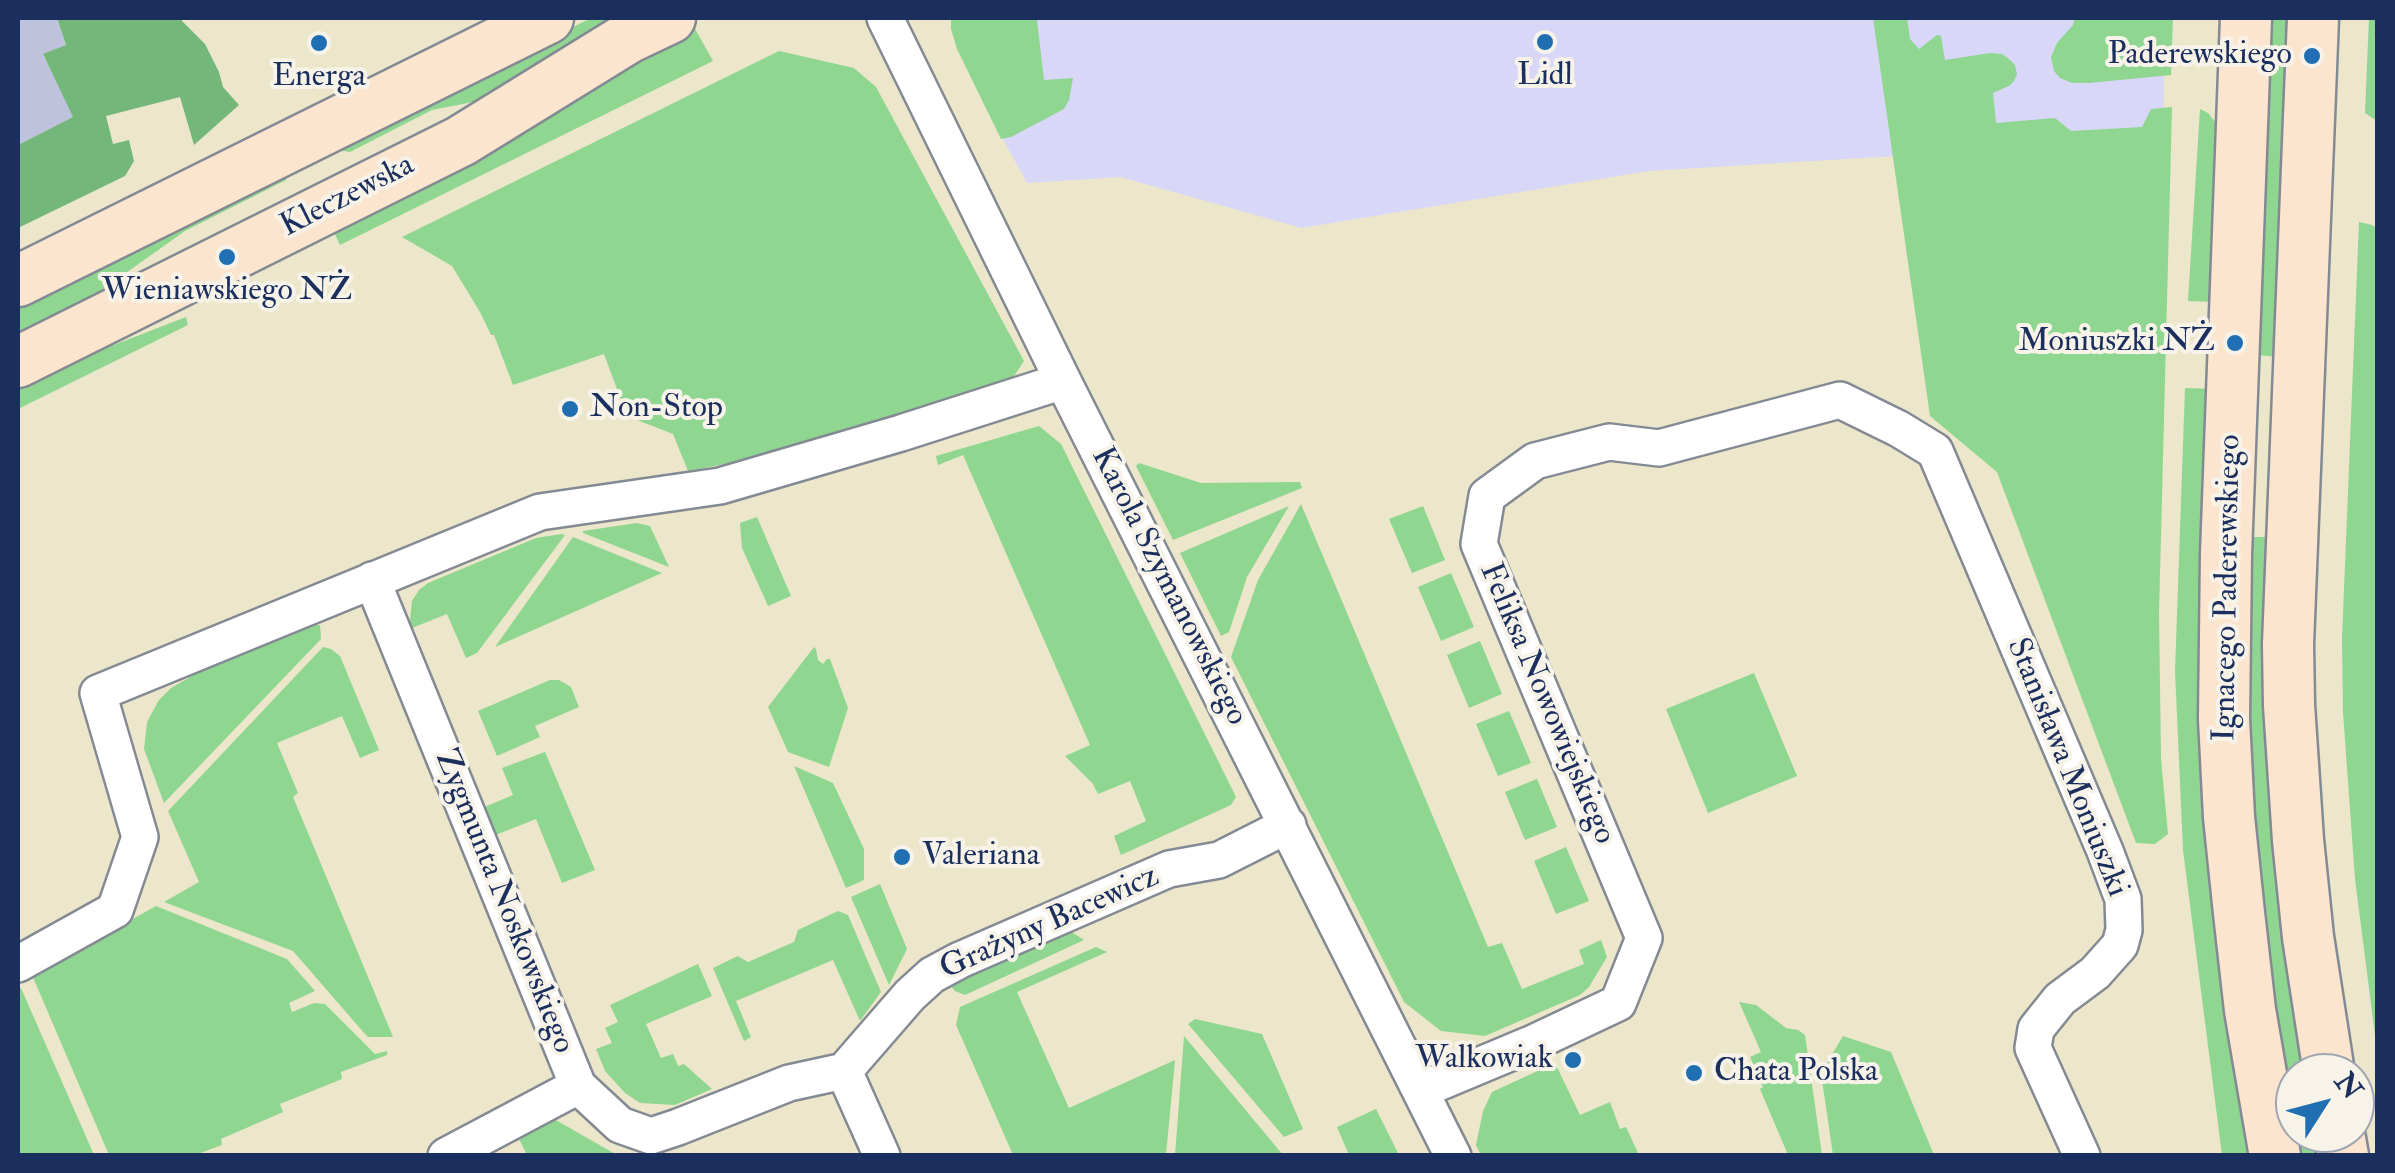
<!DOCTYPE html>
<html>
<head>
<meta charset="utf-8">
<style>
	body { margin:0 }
	#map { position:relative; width:2395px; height:1173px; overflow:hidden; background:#ece6ca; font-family:"IM FELL Double Pica",serif }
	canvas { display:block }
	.frame { position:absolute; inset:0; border:20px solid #1b2f5e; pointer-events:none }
	.north { position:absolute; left:2275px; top:1053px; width:100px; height:100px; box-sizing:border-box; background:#f7f3e8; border:2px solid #9fa5b1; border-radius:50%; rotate:54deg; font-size:28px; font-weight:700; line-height:40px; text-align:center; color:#1b2f5e }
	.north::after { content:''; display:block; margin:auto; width:35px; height:45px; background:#1f6fb2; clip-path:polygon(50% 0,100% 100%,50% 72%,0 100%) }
</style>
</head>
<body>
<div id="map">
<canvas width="2395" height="1173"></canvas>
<div class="frame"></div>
<div class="north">N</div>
</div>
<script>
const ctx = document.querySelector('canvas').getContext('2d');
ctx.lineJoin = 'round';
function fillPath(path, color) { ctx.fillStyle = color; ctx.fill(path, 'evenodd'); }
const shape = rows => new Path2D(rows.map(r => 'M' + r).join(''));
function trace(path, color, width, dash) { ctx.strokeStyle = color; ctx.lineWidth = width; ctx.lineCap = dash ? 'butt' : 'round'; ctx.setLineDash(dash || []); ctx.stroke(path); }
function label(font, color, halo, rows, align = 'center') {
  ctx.font = font + ' "IM FELL Double Pica",serif'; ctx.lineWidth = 8; ctx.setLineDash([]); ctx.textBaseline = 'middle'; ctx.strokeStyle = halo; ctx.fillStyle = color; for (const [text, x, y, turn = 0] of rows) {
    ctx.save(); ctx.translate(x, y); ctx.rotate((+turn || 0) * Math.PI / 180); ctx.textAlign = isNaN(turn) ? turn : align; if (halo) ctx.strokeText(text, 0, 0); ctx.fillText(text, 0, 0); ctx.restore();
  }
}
fillPath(shape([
	[988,18,2165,18,2163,140,1648,171,1302,228,1120,177,1027,183,994,123]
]), '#d8d7f8');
fillPath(shape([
	[18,18,57,18,66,45,43,55,74,117,18,145]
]), '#bfc2dd');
fillPath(shape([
	[591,18,624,18,483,100,432,110,350,152,339,150,340,143],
	[951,18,1065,18,1037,20,1044,80,1073,78,1069,100,1064,109,1011,137,1001,139,957,49,951,29],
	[1873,18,1907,18,1910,39,1919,49,1937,35,1941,36,1945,60,1990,53,2002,54,2008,58,2015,65,2017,74,2014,81,2009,86,1993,93,1996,123,2055,118,2071,131,2142,127,2151,109,2172,107,2159,613,2161,759,2168,834,2155,844,2136,843,1997,472,1930,416],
	[2075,18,2173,18,2171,75,2089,83,2072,83,2060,78,2054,71,2051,57,2057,43,2073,25],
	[2268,18,2293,18,2283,357,2255,355],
	[2369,18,2377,18,2377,121,2365,113],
	[694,27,713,61,340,245,333,230],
	[779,51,854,68,876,87,1024,361,1012,379,751,459,688,471,673,434,627,416,604,354,513,385,494,335,491,335,480,312,452,266,402,237],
	[2200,109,2208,113,2219,127,2216,302,2188,301],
	[280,173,287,177,286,180,185,231,92,297,18,333,18,304],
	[2359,222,2372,225,2378,229,2377,1051,2355,879,2343,712,2342,638],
	[186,317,188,325,18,409,18,386,52,369],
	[2185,388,2213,389,2254,1155,2222,1155,2183,850,2175,671],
	[1039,426,1061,444,1236,797,1231,805,1121,855,1114,836,1146,821,1130,781,1098,794,1093,784,1065,756,1090,745,963,455,938,465,936,456],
	[1139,463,1201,483,1300,482,1302,488,1173,540,1136,466],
	[1301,504,1488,947,1502,943,1522,989,1584,964,1579,950,1601,940,1607,957,1589,987,1580,995,1485,1036,1441,1031,1404,1002,1231,657,1258,580],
	[1289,506,1247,577,1229,632,1221,636,1180,553],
	[1423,506,1445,560,1412,573,1389,519],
	[757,517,791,596,768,606,742,548,740,523],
	[637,523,650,526,669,567,583,533,583,531],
	[561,534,565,535,477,653,466,658,447,614,412,628,410,620,412,601,419,590,428,583,536,538],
	[573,537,662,573,495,647],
	[2242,537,2274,537,2309,1073,2295,1073,2295,1133,2320,1133,2324,1155,2297,1155,2278,1061,2252,821],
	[1451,573,1474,627,1441,641,1418,587],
	[314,625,320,625,321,639,164,803,144,749,147,722,159,700,171,688,204,669],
	[1480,641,1502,694,1469,708,1447,655],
	[323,647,331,649,340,656,379,750,360,758,342,716,277,743,298,793,293,797,393,1037,368,1037,365,1034,293,951,164,902,199,882,168,811],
	[814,647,816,649,818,660,823,664,827,659,830,659,848,708,829,767,788,752,768,707],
	[1754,673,1797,776,1708,813,1666,709],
	[550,680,559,680,571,687,579,707,535,726,540,737,497,756,478,711],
	[1509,711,1531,763,1498,776,1476,724],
	[545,752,595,870,562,883,536,819,493,836,482,808,513,795,502,768],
	[794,766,833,783,864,849,864,880,846,888],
	[1537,779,1557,827,1525,840,1505,792],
	[1566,847,1589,901,1556,914,1534,861],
	[880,884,907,949,889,985,851,897],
	[156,906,287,959,315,991,289,1003,292,1012,314,1003,325,1004,375,1054,387,1051,387,1055,341,1072,342,1079,280,1104,283,1112,221,1139,222,1145,195,1155,109,1155,32,975],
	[838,911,848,915,881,992,860,1021,833,960,736,1001,751,1037,744,1041,713,968,738,956,748,962,794,942,798,930],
	[1064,927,1084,940,965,995,955,991,947,982],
	[1096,947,1107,952,1017,992,1069,1108,1175,1060,1166,1155,1013,1155,956,1025,960,1007],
	[698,964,712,996,646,1024,661,1058,673,1054,678,1066,684,1064,712,1089,675,1105,640,1103,625,1093,605,1071,596,1049,612,1043,605,1028,618,1022,610,1005],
	[21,988,94,1155,18,1155,18,990],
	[1739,1002,1756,1005,1786,1028,1798,1030,1805,1035,1822,1155,1788,1155,1760,1089,1763,1087,1750,1057,1761,1052],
	[1195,1019,1262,1034,1303,1129,1284,1137,1188,1024],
	[1184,1036,1283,1155,1175,1155],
	[1843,1036,1891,1052,1934,1155,1833,1155,1821,1073],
	[1555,1063,1580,1115,1610,1102,1620,1129,1626,1127,1639,1155,1481,1155,1476,1145,1483,1111,1492,1092],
	[1376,1109,1399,1155,1349,1155,1337,1127],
	[554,1119,617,1155,527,1155,518,1137]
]), '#8fd690');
fillPath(shape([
	[57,18,181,18,182,21,205,44,219,72,223,87,239,105,194,145,180,97,106,116,113,144,129,140,134,161,125,176,18,228,18,145,73,117,43,54,66,45]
]), '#73b77a');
const minor = shape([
	[885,18,1063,381,1453,1156],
	[372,580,578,1086,620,1125,651,1136,678,1127,789,1083,844,1071,910,995,932,975,960,960,1169,869,1219,860,1288,825],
	[18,964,115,910,140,837,98,693,540,512,720,486,901,433,1063,381],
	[844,1071,882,1156],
	[1421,1090,1531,1044,1618,1003,1644,938,1479,544,1487,496,1535,461,1609,442,1659,448,1840,400,1899,429,1935,451,2105,851,2123,899,2124,930,2120,945,2095,973,2060,999,2036,1029,2033,1048,2082,1156],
	[446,1156,578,1086]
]);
const secondary = shape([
	[2246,18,2226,554,2224,719,2229,817,2239,913,2250,1010,2275,1156],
	[2313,18,2288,644,2289,705,2298,840,2308,937,2329,1073],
	[18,281,548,18],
	[18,362,461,141,628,38,670,18],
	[2339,1133,2343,1156]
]);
trace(minor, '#848a94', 40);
trace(secondary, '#848a94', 55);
trace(minor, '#fff', 35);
trace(secondary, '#fce5cf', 50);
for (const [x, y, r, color] of [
	[1545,42,10,"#1f6fb2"],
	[319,43,10,"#1f6fb2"],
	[2312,56,10,"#1f6fb2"],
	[227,257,10,"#1f6fb2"],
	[2235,343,10,"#1f6fb2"],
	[570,409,10,"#1f6fb2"],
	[902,857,10,"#1f6fb2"],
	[1573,1060,10,"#1f6fb2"],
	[1694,1073,10,"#1f6fb2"]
]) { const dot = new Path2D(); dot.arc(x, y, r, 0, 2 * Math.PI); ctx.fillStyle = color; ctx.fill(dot); trace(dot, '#f7f3e8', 4); }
label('32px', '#1b2f5e', '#f7f3e8', [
	["Paderewskiego",2292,56],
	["Lidl",1545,77,"center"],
	["Energa",319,78,"center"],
	["Wieniawskiego NŻ",227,292,"center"],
	["Moniuszki NŻ",2215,343],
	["Non-Stop",590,409,"left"],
	["Valeriana",922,857,"left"],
	["Walkowiak",1553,1060],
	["Chata Polska",1714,1073,"left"]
], 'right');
label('32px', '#1b2f5e', '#f7f3e8', [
	["Kleczewska",348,197,-27],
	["Karola Szymanowskiego",1168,587,63],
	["Ignacego Paderewskiego",2229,588,-89],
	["Feliksa Nowowiejskiego",1546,704,67],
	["Stanisława Moniuszki",2066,768,68],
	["Zygmunta Noskowskiego",503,902,68],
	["Grażyny Bacewicz",1050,924,-24]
]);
</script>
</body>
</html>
